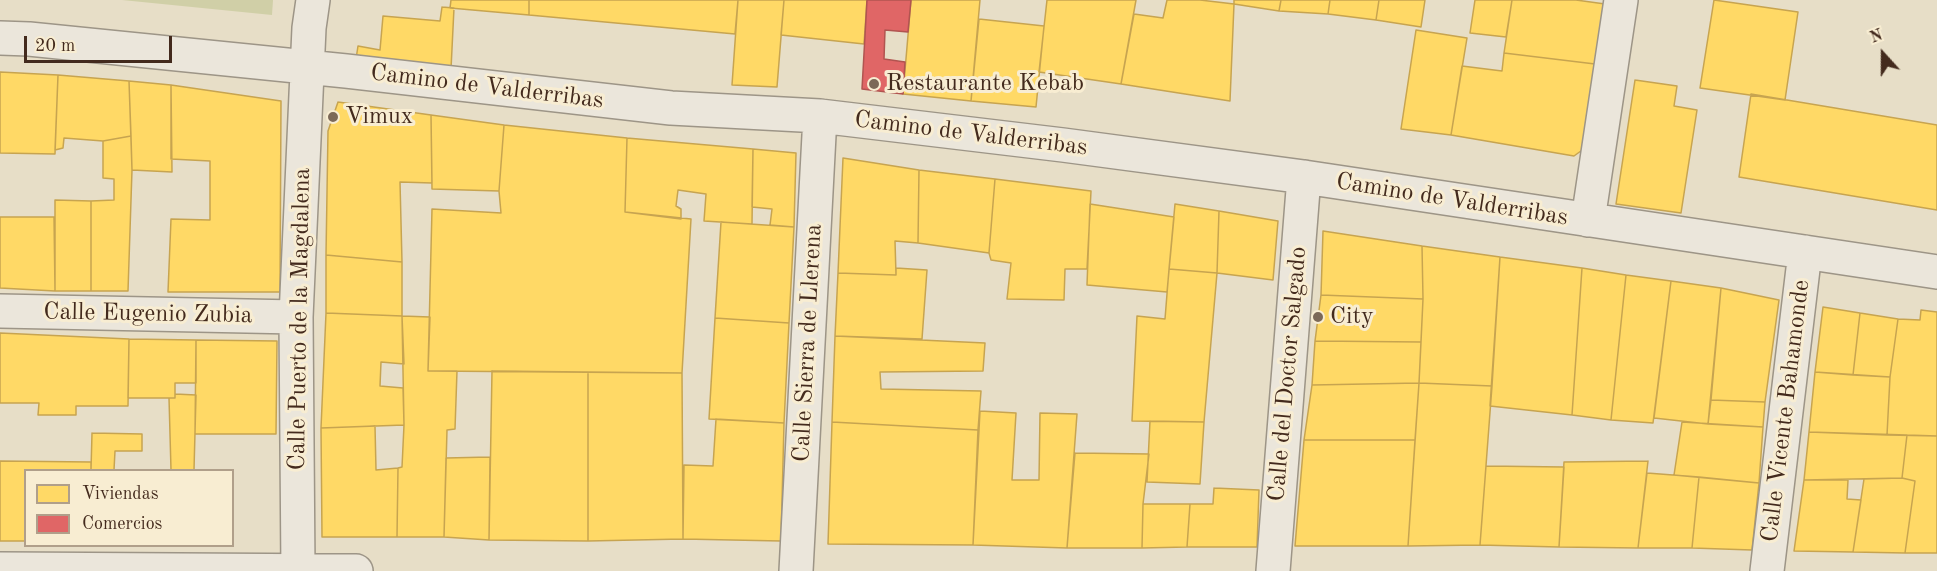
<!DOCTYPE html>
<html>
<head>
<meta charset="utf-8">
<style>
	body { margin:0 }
	#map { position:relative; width:1937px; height:571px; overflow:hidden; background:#e7dec7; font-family:"Old Standard TT",serif }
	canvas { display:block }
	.legend { position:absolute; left:24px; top:469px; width:210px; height:78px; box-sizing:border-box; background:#f8edd2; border:2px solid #b09f8a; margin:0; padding:8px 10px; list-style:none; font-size:18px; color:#432a1d }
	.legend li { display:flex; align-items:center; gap:12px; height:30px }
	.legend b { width:30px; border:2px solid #b09f8a }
	.north { position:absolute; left:1853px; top:24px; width:60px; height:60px; -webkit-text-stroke:4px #f8edd2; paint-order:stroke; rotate:339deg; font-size:16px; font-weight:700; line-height:24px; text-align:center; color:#432a1d }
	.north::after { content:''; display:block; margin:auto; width:21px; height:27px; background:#432a1d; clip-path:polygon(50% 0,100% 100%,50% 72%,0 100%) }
	.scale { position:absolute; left:24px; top:36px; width:148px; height:27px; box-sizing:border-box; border:3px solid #432a1d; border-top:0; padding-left:8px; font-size:18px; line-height:21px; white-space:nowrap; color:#432a1d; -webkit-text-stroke:4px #f8edd2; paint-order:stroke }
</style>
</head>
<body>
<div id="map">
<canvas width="1937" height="571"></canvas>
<ul class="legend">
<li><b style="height:16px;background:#ffd966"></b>Viviendas</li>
<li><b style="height:16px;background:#e06666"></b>Comercios</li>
</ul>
<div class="north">N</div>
<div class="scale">20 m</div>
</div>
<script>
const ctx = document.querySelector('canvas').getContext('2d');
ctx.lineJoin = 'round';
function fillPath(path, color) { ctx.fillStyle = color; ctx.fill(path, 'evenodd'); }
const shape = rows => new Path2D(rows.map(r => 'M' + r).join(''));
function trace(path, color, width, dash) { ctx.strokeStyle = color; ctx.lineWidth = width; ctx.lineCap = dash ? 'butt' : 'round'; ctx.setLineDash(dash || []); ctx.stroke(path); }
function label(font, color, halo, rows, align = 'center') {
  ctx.font = font + ' "Old Standard TT",serif'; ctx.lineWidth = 6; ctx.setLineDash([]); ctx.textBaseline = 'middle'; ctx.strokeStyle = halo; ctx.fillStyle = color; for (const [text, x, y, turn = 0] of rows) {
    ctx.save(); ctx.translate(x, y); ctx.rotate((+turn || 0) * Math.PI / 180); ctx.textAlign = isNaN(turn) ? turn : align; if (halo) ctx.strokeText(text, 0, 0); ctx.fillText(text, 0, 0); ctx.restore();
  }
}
fillPath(shape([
	[122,0,273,0,272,15]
]), '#d0cfa7');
const homes = shape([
	[451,0,529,0,529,15,450,8,451,0],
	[529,0,738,0,735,34,529,15,529,0],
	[738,0,784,0,777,87,732,85,738,0],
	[784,0,867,0,864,44,781,35,784,0],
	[911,0,980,0,971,101,903,94,911,0],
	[1047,0,1136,0,1121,84,1039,72,1047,0],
	[1167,0,1200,0,1234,4,1230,101,1121,84,1134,14,1163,18,1167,0],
	[1234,0,1281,0,1279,11,1234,4,1234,0],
	[1281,0,1330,0,1328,14,1279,11,1281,0],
	[1330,0,1379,0,1376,20,1328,14,1330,0],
	[1379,0,1425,0,1421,27,1376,20,1379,0],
	[1475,0,1512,0,1506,37,1470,33,1475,0],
	[1512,0,1576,0,1605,4,1595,64,1504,53,1512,0],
	[1714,0,1798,12,1785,100,1700,88,1714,0],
	[442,7,454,8,451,69,356,59,358,46,380,50,383,16,440,21,442,7],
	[979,19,1044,26,1036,107,971,101,979,19],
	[1416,30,1467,38,1451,135,1401,129,1416,30],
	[1504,53,1595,64,1585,148,1574,156,1451,135,1462,66,1502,71,1504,53],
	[0,72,58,75,55,154,0,153,0,72],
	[58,75,129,81,131,136,103,141,64,138,63,148,55,150,58,75],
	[1635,80,1677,86,1674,106,1697,110,1681,213,1616,204,1635,80],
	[129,81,171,85,172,172,132,170,129,81],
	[171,85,281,101,280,292,168,292,171,219,210,220,210,161,171,159,171,85],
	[1751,94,1937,125,1937,210,1739,177,1751,94],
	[338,102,431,115,432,183,400,182,402,262,326,255,328,131,338,102],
	[431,115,504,125,499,191,432,189,431,115],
	[504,125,627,138,625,212,691,219,682,373,428,371,432,209,501,213,499,191,504,125],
	[131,136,132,170,128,291,91,291,91,201,114,200,114,179,103,178,103,141,131,136],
	[627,138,753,149,752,224,704,221,706,194,678,190,676,206,681,209,681,219,625,212,627,138],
	[753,149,796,153,794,227,770,225,772,209,752,207,753,149],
	[843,158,919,170,918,243,895,241,896,275,838,273,843,158],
	[919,170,995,179,989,253,918,243,919,170],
	[995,179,1091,191,1087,269,1065,269,1064,300,1007,299,1011,263,991,260,989,253,995,179],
	[55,200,91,201,91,291,55,291,55,200],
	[1090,204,1174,217,1167,292,1087,285,1090,204],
	[1175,204,1219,211,1217,273,1169,269,1175,204],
	[1219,211,1278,221,1273,280,1217,273,1219,211],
	[0,217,54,217,55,291,0,288,0,217],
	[721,222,794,227,789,323,715,318,721,222],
	[1323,231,1422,246,1423,299,1321,295,1323,231],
	[1422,246,1500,257,1492,386,1419,383,1423,299,1422,246],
	[326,255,402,262,402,316,326,313,326,255],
	[1500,257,1582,268,1572,415,1490,406,1500,257],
	[896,268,927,270,922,339,835,336,838,273,896,275,896,268],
	[1582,268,1626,275,1611,420,1572,415,1582,268],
	[1169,269,1217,273,1204,422,1132,421,1137,316,1165,319,1169,269],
	[1626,275,1671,281,1653,423,1611,420,1626,275],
	[1671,281,1721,288,1708,424,1654,418,1671,281],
	[1721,288,1779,300,1765,402,1711,400,1721,288],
	[1321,295,1423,299,1421,342,1315,341,1321,295],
	[1823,307,1860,313,1853,375,1815,372,1823,307],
	[1921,310,1937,312,1937,436,1887,435,1890,377,1898,319,1920,320,1921,310],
	[326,313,402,316,404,364,381,362,380,386,403,388,404,425,321,428,326,313],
	[1860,313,1898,319,1890,377,1853,375,1860,313],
	[402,316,430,317,428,371,457,371,455,429,447,430,444,537,397,537,398,468,402,467,404,425,402,316],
	[715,318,789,323,784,423,709,419,715,318],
	[0,333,129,339,128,406,76,406,76,415,38,415,39,403,0,403,0,333],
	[835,336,985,343,983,371,880,372,881,389,981,391,978,430,832,422,835,336],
	[129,339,196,340,196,383,175,383,175,398,128,398,129,339],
	[196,340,277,341,276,434,195,434,196,340],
	[1315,341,1421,342,1419,383,1312,385,1315,341],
	[492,371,588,372,588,541,489,540,492,371],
	[588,372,682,373,683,539,588,541,588,372],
	[1815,372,1890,377,1887,435,1809,432,1815,372],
	[1419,383,1492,386,1480,545,1408,546,1419,383],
	[1419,383,1415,440,1304,440,1312,385,1419,383],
	[175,394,196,395,194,470,171,470,169,398,175,398,175,394],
	[1711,400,1765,402,1763,427,1708,424,1711,400],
	[980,411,1016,413,1012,480,1039,480,1040,413,1077,414,1067,548,973,545,980,411],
	[716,419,784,423,781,541,683,539,684,465,713,466,716,419],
	[1150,421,1204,422,1200,484,1147,482,1150,421],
	[832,422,978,430,973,545,828,544,832,422],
	[1682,422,1763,427,1759,483,1674,475,1682,422],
	[375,426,376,470,398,468,397,537,322,537,321,428,375,426],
	[1809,432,1907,435,1902,478,1804,480,1809,432],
	[92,433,142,434,142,451,115,451,114,470,91,470,92,433],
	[1907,435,1937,436,1937,553,1905,553,1915,481,1902,478,1907,435],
	[1304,440,1415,440,1408,546,1295,546,1304,440],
	[1075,453,1149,454,1143,504,1142,548,1067,548,1075,453],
	[490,457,489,540,444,537,446,458,490,457],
	[0,461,91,462,91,470,26,470,26,541,0,541,0,461],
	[1648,461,1638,548,1559,547,1564,462,1648,461],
	[1486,466,1564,467,1559,547,1480,545,1486,466],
	[1647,473,1699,477,1692,548,1638,548,1647,473],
	[1699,477,1759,483,1752,550,1692,548,1699,477],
	[1902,478,1915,481,1905,553,1853,552,1864,479,1902,478],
	[1804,480,1848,480,1847,499,1861,500,1853,552,1794,551,1804,480],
	[1214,488,1259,490,1257,547,1187,547,1190,504,1213,504,1214,488],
	[1143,504,1190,504,1187,547,1142,548,1143,504]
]);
fillPath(homes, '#ffd966');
trace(homes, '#c7a450', 1.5);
const shops = shape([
	[867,0,911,0,908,32,885,30,884,59,905,62,903,94,862,89,867,0]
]);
fillPath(shops, '#e06666');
trace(shops, '#b15450', 1.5);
const street = shape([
	[0,38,29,39,346,71,671,108,820,116,1063,145,1304,177,1937,272],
	[1588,220,1621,0],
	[0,311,296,317],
	[0,569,356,571],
	[298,571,296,317,309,28,313,0],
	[796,571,820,116],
	[1273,571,1304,177],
	[1767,571,1805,252]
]);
trace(street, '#9d9587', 36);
trace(street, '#ebe6db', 33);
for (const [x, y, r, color] of [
	[874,84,6,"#7c6958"],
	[333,117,6,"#7c6958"],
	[1318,317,6,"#7c6958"]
]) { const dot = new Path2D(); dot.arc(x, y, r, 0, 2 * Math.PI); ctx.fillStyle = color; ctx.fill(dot); trace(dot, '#f8edd2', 2); }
label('24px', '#432a1d', '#f8edd2', [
	["Restaurante Kebab",886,84],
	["Vimux",345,117],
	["City",1330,317]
], 'left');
label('24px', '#432a1d', '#f8edd2', [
	["Camino de Valderribas",487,87,7],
	["Camino de Valderribas",971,134,7],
	["Camino de Valderribas",1452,200,9],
	["Calle Eugenio Zubia",148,314,1],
	["Calle Puerto de la Magdalena",300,319,-89],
	["Calle Sierra de Llerena",808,343,-87],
	["Calle del Doctor Salgado",1288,374,-85],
	["Calle Vicente Bahamonde",1786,411,-83]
]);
</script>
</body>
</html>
